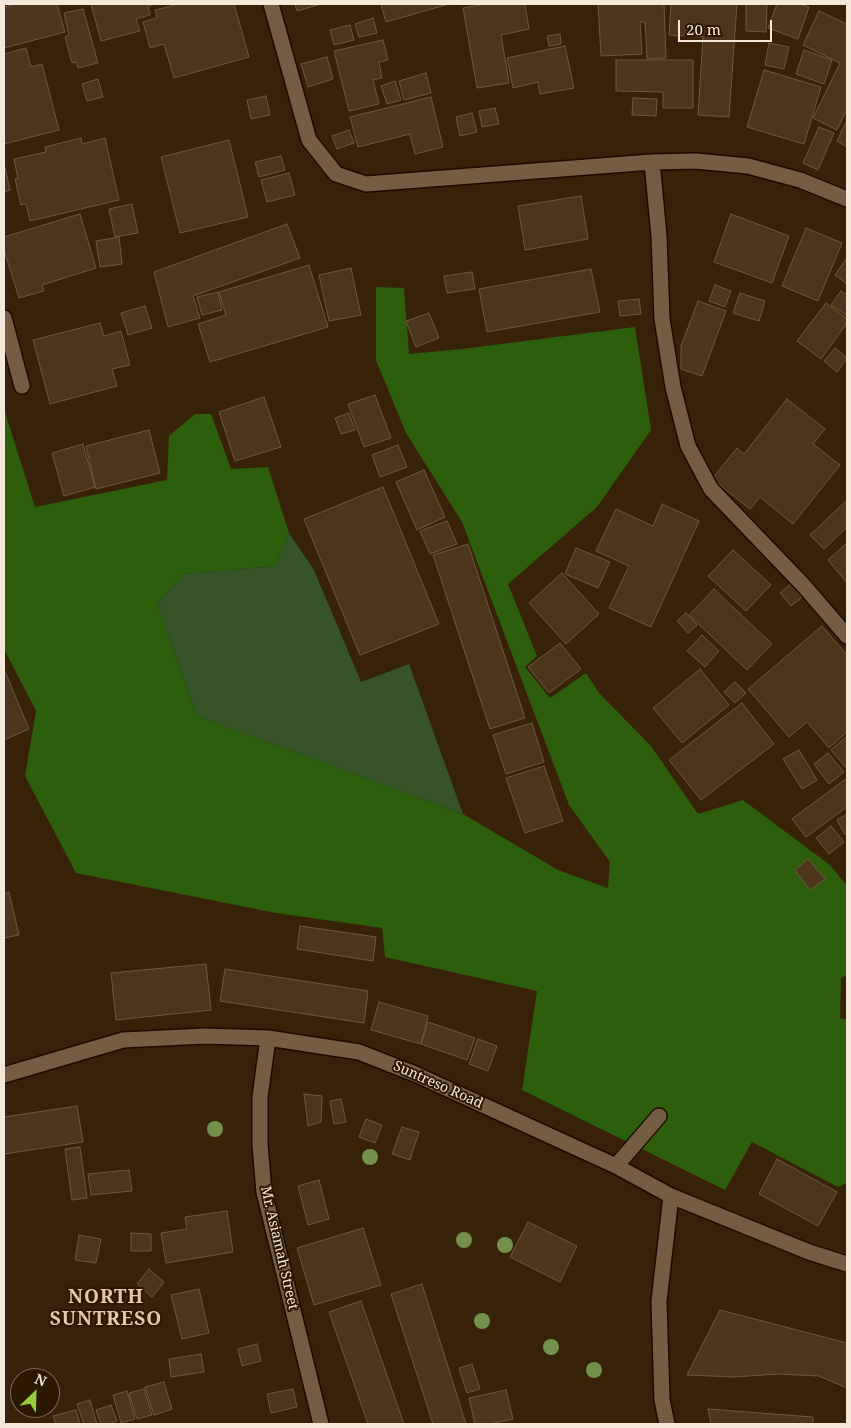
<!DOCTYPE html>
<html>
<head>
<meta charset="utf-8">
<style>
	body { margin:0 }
	#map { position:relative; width:851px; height:1428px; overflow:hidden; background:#372209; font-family:"Noto Serif",serif }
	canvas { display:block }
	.frame { position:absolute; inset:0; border:5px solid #f5e7d9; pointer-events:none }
	.north { position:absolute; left:10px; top:1368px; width:50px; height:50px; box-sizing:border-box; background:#2c1801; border:1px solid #7c6b57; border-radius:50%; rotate:24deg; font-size:14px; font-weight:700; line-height:20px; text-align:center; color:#f5e7d9 }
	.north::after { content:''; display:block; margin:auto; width:18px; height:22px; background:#95cc3b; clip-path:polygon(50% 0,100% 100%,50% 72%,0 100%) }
	.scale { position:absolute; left:678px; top:20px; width:94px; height:22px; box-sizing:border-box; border:2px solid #f5e7d9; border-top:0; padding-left:6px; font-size:15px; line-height:18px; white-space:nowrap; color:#f5e7d9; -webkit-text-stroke:4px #2c1801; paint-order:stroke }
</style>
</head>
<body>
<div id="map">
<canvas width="851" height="1428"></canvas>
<div class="frame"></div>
<div class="north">N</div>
<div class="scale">20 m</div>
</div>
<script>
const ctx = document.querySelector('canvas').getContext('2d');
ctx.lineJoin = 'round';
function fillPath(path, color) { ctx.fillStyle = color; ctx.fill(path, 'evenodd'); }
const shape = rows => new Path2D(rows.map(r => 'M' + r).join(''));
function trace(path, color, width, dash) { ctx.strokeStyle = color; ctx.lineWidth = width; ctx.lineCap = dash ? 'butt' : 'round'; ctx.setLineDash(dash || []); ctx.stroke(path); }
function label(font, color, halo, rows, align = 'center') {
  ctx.font = font + ' "Noto Serif",serif'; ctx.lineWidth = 4; ctx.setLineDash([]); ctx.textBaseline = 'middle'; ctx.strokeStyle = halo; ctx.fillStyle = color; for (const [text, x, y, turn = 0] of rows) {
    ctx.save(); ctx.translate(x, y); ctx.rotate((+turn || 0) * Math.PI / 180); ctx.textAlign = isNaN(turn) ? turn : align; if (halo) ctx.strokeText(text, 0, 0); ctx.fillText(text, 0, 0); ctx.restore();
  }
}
fillPath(shape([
	[289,533,314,570,361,682,409,664,463,814,197,716,157,604,184,574,275,566]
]), '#36532a');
fillPath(shape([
	[376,287,404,288,409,354,462,349,635,327,651,430,597,507,508,584,537,656,525,667,550,698,586,673,599,693,651,746,698,814,743,800,830,865,847,886,847,975,841,978,840,1018,847,1020,847,1183,838,1187,752,1142,725,1190,522,1090,537,991,385,957,382,928,276,913,76,873,25,776,36,711,4,649,4,409,35,507,167,480,169,436,195,414,211,414,231,469,268,467,289,533,275,566,184,574,157,604,197,716,463,814,558,870,608,888,610,862,569,805,462,522,406,433,376,360]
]), '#2c5e0c');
const building = shape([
	[17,4,57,4,65,32,4,48,4,7,17,4],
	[91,4,156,4,148,6,150,15,136,19,140,31,101,41,91,4],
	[179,4,234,4,249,57,174,78,164,44,150,48,143,22,157,18,155,10,179,4],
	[295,4,321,4,297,11,295,4],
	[381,4,449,4,386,22,381,4],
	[487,4,525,4,529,29,501,35,509,83,477,88,463,8,487,4],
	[598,4,664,4,666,58,647,59,645,22,640,22,642,54,601,56,598,4],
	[671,4,737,4,729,117,698,115,703,37,669,35,671,4],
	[746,4,767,4,766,32,746,31,746,4],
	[777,4,799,4,809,7,798,39,768,28,777,4],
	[83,9,98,63,78,68,76,62,72,63,65,37,69,35,64,13,83,9],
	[819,11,847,24,847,109,837,130,813,118,840,63,803,45,819,11],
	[373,18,377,33,359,37,355,24,373,18],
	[350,25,354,40,334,45,330,30,350,25],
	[560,34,561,44,549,46,547,36,560,34],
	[383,40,388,60,379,62,382,78,373,80,379,104,349,111,334,51,383,40],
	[769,43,789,47,784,69,765,65,769,43],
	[565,46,574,88,540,94,538,82,513,88,507,58,565,46],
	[26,48,31,67,42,64,59,130,4,144,4,54,26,48],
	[804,50,832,60,824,84,796,74,804,50],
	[327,57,333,79,308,87,301,64,327,57],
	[616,60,693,60,693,108,663,108,663,92,616,91,616,60],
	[764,70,821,87,804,144,747,127,764,70],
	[426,73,431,93,404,100,399,81,426,73],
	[98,79,103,97,87,101,82,84,98,79],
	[395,81,401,100,387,104,381,86,395,81],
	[266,96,270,115,251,119,247,100,266,96],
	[431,97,443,147,415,154,410,134,358,147,350,117,431,97],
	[633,98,657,99,656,116,632,115,633,98],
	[495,108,499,124,482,127,479,111,495,108],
	[472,113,477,132,460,136,456,117,472,113],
	[847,120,847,147,837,141,847,120],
	[819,127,834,133,818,170,803,163,819,127],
	[349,130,354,143,337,149,332,136,349,130],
	[81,138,82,144,105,138,119,200,30,221,26,204,21,205,15,179,18,179,14,159,46,152,45,147,81,138],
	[229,140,248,217,180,233,161,157,229,140],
	[281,156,285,170,259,177,255,162,281,156],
	[4,163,10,190,4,192,4,163],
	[289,173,295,195,267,202,261,180,289,173],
	[581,196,588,239,525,250,518,206,581,196],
	[132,204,138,233,115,237,109,209,132,204],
	[80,214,96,268,42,285,44,291,19,298,4,250,4,237,80,214],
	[731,214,789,236,772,283,714,262,731,214],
	[287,224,300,258,193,296,200,318,168,327,154,272,287,224],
	[806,228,842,243,818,301,782,286,806,228],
	[119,237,122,264,100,267,96,241,119,237],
	[847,258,847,284,835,275,847,258],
	[309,265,328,327,210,362,198,324,226,315,219,292,309,265],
	[351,268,361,315,329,321,319,275,351,268],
	[591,269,600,312,487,332,479,289,591,269],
	[472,272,475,289,447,293,444,276,472,272],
	[715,285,731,291,725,307,709,301,715,285],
	[841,291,847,295,847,316,831,305,841,291],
	[218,292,222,310,202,315,197,297,218,292],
	[740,293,765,301,759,321,733,313,740,293],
	[639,299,641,314,620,316,618,301,639,299],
	[698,301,726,311,702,376,681,369,681,346,698,301],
	[826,303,847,319,847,323,821,359,797,341,826,303],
	[145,306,152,328,128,335,121,313,145,306],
	[429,313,439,338,416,347,406,321,429,313],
	[100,323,104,336,121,331,130,365,112,369,117,386,50,404,33,340,100,323],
	[835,348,847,358,837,372,824,361,835,348],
	[375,395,391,438,364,447,348,404,375,395],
	[264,397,281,447,235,461,219,412,264,397],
	[787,399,825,429,813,444,840,465,793,524,760,497,750,509,712,479,737,448,744,454,787,399],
	[349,413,355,430,341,434,335,418,349,413],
	[149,430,160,473,96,489,86,446,149,430],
	[83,444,95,487,64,496,52,453,83,444],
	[398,445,407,467,380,477,372,455,398,445],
	[424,470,445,517,417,530,396,482,424,470],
	[383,487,439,624,360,655,304,519,383,487],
	[847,500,847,527,824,549,810,535,847,500],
	[662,504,699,521,651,627,609,608,629,566,596,551,616,509,653,526,662,504],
	[447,521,457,544,430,554,420,531,447,521],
	[847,543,847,583,828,560,847,543],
	[468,544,525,718,490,729,433,555,468,544],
	[576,548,610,562,598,588,565,574,576,548],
	[733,550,771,585,746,611,708,576,733,550],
	[562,573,599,614,566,644,529,603,562,573],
	[793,582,804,596,791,606,780,593,793,582],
	[714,589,772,644,747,670,689,615,714,589],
	[686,613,697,625,688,633,677,621,686,613],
	[822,626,847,655,847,732,829,748,807,722,789,737,748,689,822,626],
	[702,635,719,651,705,667,687,651,702,635],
	[560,643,581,669,549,693,528,667,560,643],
	[4,669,29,729,4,740,4,669],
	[700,669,729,705,682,743,653,708,700,669],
	[735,682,746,693,735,703,724,692,735,682],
	[742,703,774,744,701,800,669,760,742,703],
	[532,723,544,762,506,774,493,735,532,723],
	[847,736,847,769,831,750,847,736],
	[799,750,817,780,802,789,783,759,799,750],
	[828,753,844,772,829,784,814,764,828,753],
	[544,766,563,821,525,833,506,778,544,766],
	[847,778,847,807,806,837,792,819,847,778],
	[847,814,847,834,845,835,837,820,847,814],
	[831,826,844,842,829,854,816,838,831,826],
	[808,859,825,879,810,890,795,870,808,859],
	[9,892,19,935,4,938,4,894,9,892],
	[300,926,376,937,373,961,297,949,300,926],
	[206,964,211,1010,116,1020,111,973,206,964],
	[225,969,368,991,364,1023,220,1001,225,969],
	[379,1002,428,1016,421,1044,371,1030,379,1002],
	[428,1022,475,1038,467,1060,421,1044,428,1022],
	[478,1039,497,1046,488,1071,469,1064,478,1039],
	[304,1094,322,1096,321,1122,308,1126,304,1094],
	[341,1099,346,1122,334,1124,330,1101,341,1099],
	[77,1106,83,1142,4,1154,4,1117,77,1106],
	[366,1119,382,1125,375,1143,359,1137,366,1119],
	[402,1127,419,1132,410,1160,392,1154,402,1127],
	[80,1147,87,1198,72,1200,65,1149,80,1147],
	[777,1159,837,1192,818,1226,759,1194,777,1159],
	[129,1170,132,1191,91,1195,88,1174,129,1170],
	[319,1180,329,1219,308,1225,298,1186,319,1180],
	[227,1211,233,1252,166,1263,161,1233,187,1229,185,1217,227,1211],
	[528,1222,577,1246,560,1282,510,1257,528,1222],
	[363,1228,381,1285,314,1305,297,1248,363,1228],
	[131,1233,151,1234,151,1251,131,1251,131,1233],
	[79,1235,101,1239,96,1263,75,1260,79,1235],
	[149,1269,164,1282,152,1297,137,1284,149,1269],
	[422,1284,466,1424,433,1424,391,1294,422,1284],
	[199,1289,209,1333,182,1339,171,1295,199,1289],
	[361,1301,404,1424,368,1424,329,1312,361,1301],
	[720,1310,847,1343,847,1388,819,1376,778,1374,735,1377,687,1375,720,1310],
	[257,1344,261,1361,242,1366,238,1349,257,1344],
	[201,1354,204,1372,171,1377,169,1359,201,1354],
	[472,1364,480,1389,467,1393,459,1368,472,1364],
	[164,1382,172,1409,154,1415,145,1387,164,1382],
	[144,1389,152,1415,137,1419,129,1393,144,1389],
	[293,1389,297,1407,271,1413,267,1394,293,1389],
	[506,1390,513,1419,490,1424,475,1424,469,1398,506,1390],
	[127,1391,135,1419,121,1423,113,1395,127,1391],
	[90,1400,97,1424,84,1424,77,1404,90,1400],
	[111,1405,117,1421,109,1424,101,1424,96,1410,111,1405],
	[708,1409,813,1417,813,1424,711,1424,708,1409],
	[76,1410,80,1424,56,1424,53,1416,76,1410]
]);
fillPath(building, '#4b361d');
trace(building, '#6e573e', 1);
const street = shape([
	[271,4,309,140,336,174,366,184,652,162,696,161,748,166,800,180,847,199],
	[652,162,659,236,662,319,673,387,688,446,711,489,804,586,847,636],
	[4,318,22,386],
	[268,1038,260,1097,260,1145,264,1192,321,1424],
	[4,1075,123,1040,205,1036,268,1038,359,1052,415,1074,616,1166,671,1196,809,1252,847,1264],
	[616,1166,659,1116],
	[667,1424,662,1400,659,1301,671,1196]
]);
trace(street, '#1d0b00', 18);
trace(street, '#755d44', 15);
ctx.fillStyle = '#73904d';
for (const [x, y] of [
	[215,1129],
	[370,1157],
	[464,1240],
	[505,1245],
	[482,1321],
	[551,1347],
	[594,1370]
]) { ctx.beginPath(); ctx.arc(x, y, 8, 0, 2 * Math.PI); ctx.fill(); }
label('14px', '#f5e7d9', '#2c1801', [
	["Suntreso Road",438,1085,24],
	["Mr. Asiamah Street",279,1248,77]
]);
ctx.letterSpacing = '1px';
label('bold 19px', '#e4c8ac', '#2c1801', [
	["NORTH",106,1298],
	["SUNTRESO",106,1320]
]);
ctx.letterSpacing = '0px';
</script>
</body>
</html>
